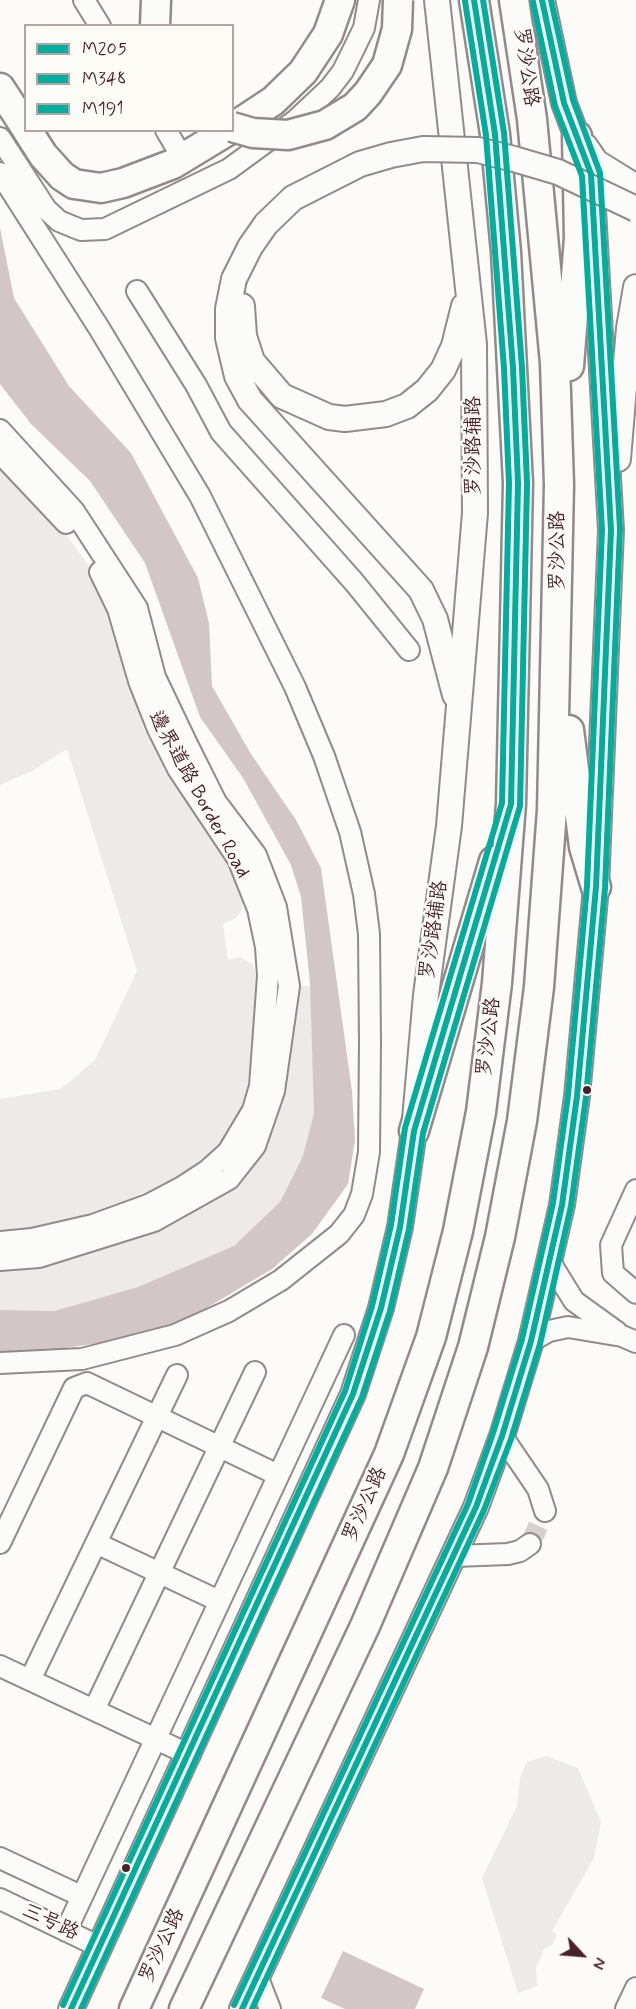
<!DOCTYPE html>
<html>
<head>
<meta charset="utf-8">
<style>
	body { margin:0 }
	#map { position:relative; width:636px; height:2009px; overflow:hidden; background:#fcfbf8; font-family:Mynerve,sans-serif }
	canvas { display:block }
	.legend { position:absolute; left:24px; top:24px; width:210px; height:108px; box-sizing:border-box; background:#fdfcf7; border:2px solid #b5a4a5; margin:0; padding:8px 10px; list-style:none; font-size:18px; color:#4a1f2b }
	.legend li { display:flex; align-items:center; gap:12px; height:30px }
	.legend b { width:30px; border:2px solid #b5a4a5 }
	.north { position:absolute; left:552px; top:1925px; width:60px; height:60px; -webkit-text-stroke:4px #fdfcf7; paint-order:stroke; rotate:116deg; font-size:16px; font-weight:700; line-height:24px; text-align:center; color:#4a1f2b }
	.north::after { content:''; display:block; margin:auto; width:21px; height:27px; background:#4a1f2b; clip-path:polygon(50% 0,100% 100%,50% 72%,0 100%) }
</style>
</head>
<body>
<div id="map">
<canvas width="636" height="2009"></canvas>
<ul class="legend">
<li><b style="height:8px;background:#01ad9c"></b>M205</li>
<li><b style="height:8px;background:#01ad9c"></b>M348</li>
<li><b style="height:8px;background:#01ad9c"></b>M191</li>
</ul>
<div class="north">N</div>
</div>
<script>
const ctx = document.querySelector('canvas').getContext('2d');
ctx.lineJoin = 'round';
function fillPath(path, color) { ctx.fillStyle = color; ctx.fill(path, 'evenodd'); }
const shape = rows => new Path2D(rows.map(r => 'M' + r).join(''));
function trace(path, color, width, dash) { ctx.strokeStyle = color; ctx.lineWidth = width; ctx.lineCap = dash ? 'butt' : 'round'; ctx.setLineDash(dash || []); ctx.stroke(path); }
function label(font, color, halo, rows, align = 'center') {
  ctx.font = font + ' Mynerve,"LXGW WenKai TC",sans-serif'; ctx.lineWidth = 5; ctx.setLineDash([]); ctx.textBaseline = 'middle'; ctx.strokeStyle = halo; ctx.fillStyle = color; for (const [text, x, y, turn = 0] of rows) {
    ctx.save(); ctx.translate(x, y); ctx.rotate((+turn || 0) * Math.PI / 180); ctx.textAlign = isNaN(turn) ? turn : align; if (halo) ctx.strokeText(text, 0, 0); ctx.fillText(text, 0, 0); ctx.restore();
  }
}
fillPath(shape([
	[0,462,58,523,91,569,115,633,144,729,182,794,217,838,236,874,244,897,242,910,236,918,223,924,228,960,241,957,253,965,257,982,251,1099,231,1139,210,1161,153,1197,98,1216,16,1234,0,1234,0,1099,61,1089,95,1060,137,971,67,749,34,770,0,785],
	[289,986,323,986,319,1196,243,1266,0,1329,0,1266,234,1172,260,1132],
	[547,1756,578,1768,601,1822,594,1858,552,1931,557,1935,552,1945,544,1949,536,1968,537,1986,518,1993,482,1878,517,1806,520,1778,527,1762]
]), '#eeeae8');
fillPath(shape([
	[0,228,14,298,69,386,131,453,198,578,209,623,212,686,251,754,296,820,321,868,352,1091,355,1140,348,1184,312,1234,272,1269,188,1319,126,1339,38,1352,0,1351,0,1310,55,1311,138,1287,234,1246,280,1202,303,1156,314,1113,310,983,301,897,291,865,243,778,200,717,145,563,90,481,31,424,0,384],
	[343,1951,424,1989,415,2009,345,2009,321,1998]
]), '#d2c7c6');
trace(shape([
	[530,1544,545,1511]
]), '#d8cfcf', 20, [20, 10]);
const minor = shape([
	[84,0,100,26],
	[166,130,183,159],
	[0,138,46,209,59,221,81,230,105,229,229,169,296,120,330,88,343,71,364,28,369,0],
	[0,173,99,328,200,496,295,687,324,756,350,832,364,894,369,934,370,1043,369,1152,362,1194,354,1215,339,1234,281,1280,229,1311,175,1335,82,1359,0,1363],
	[137,291,196,385,221,432,354,582,409,650],
	[0,430,74,511,137,608,155,677,187,744,216,802,256,855,276,907,289,986,274,1091,255,1146,229,1179,154,1221,39,1257,0,1260],
	[0,453,66,523],
	[636,1190,611,1245,613,1273,636,1293],
	[0,1242,32,1239,93,1225,148,1205,182,1187,208,1170,228,1152,253,1110,260,1086,268,976,266,947,258,909,238,859,178,769,158,729,139,681,118,609,100,572],
	[550,1262,574,1301,617,1332],
	[531,1341,549,1331,568,1327,622,1336,636,1342],
	[502,1436,538,1489,545,1511],
	[0,1543,74,1388,87,1383,278,1475],
	[96,1543,219,1601],
	[455,1556,508,1554,520,1551,530,1544],
	[0,1666,190,1755],
	[30,1680,177,1375],
	[94,1710,255,1372],
	[0,1858,81,1896],
	[0,1899,100,1947],
	[66,1931,344,1335],
	[257,1976,270,2009],
	[626,2009,636,1988]
]);
const major = shape([
	[585,146,596,162,636,187],
	[234,279,228,309,228,338,237,376,250,400,421,590,435,619,455,695],
	[242,306,244,336,252,361,282,396,329,417,345,419,386,414,407,406,427,390,443,370,454,346,464,306],
	[618,459,629,328,636,287],
	[71,2009,353,1394,381,1308,400,1227,414,1131,426,995,449,826,475,513,474,344,437,0],
	[242,2009,476,1507,502,1436,531,1341,562,1205,577,1096,596,887,611,530,591,174,564,103,542,0]
]);
const highway = shape([
	[155,26,156,0],
	[0,88,26,128],
	[232,128,273,101,303,72,328,34,340,0],
	[27,130,43,155,62,176,74,184,101,188,123,183,173,164,229,130],
	[569,366,579,238,577,136],
	[569,730,584,847,596,887],
	[414,1131,494,861],
	[134,2009,389,1454,431,1337,458,1231,481,1112,497,983,511,804,518,483,506,252,495,134,474,0],
	[184,2009,365,1626,433,1468,473,1347,500,1237,522,1121,539,987,552,810,559,485,555,363,532,119,514,0]
]);
trace(minor, '#928a8b', 24);
trace(major, '#928a8b', 28);
trace(highway, '#928a8b', 33);
trace(minor, '#fbfbf9', 20);
trace(major, '#fbfbf9', 24);
trace(highway, '#fbfbf9', 28);
const majorBridge = shape([
	[234,279,250,247,266,224,293,198,360,164,391,155,423,149,478,150,514,159,558,172,636,209]
]);
const highwayBridge = shape([
	[232,127,253,133,288,135,325,125,355,107,368,93,387,65,397,29,398,0]
]);
trace(majorBridge, '#928a8b', 28, []);
trace(highwayBridge, '#928a8b', 33, []);
trace(majorBridge, '#fbfbf9', 24);
trace(highwayBridge, '#fbfbf9', 28);
trace(shape([
	[71,2009,353,1394,381,1308,400,1227,414,1131,511,804,518,483,513,368,495,134,474,0],
	[242,2009,476,1507,502,1436,531,1341,562,1205,577,1096,596,887,611,530,591,174,564,103,542,0]
]), '#01ad9c', 6);
trace(shape([
	[81,2009,362,1397,390,1311,409,1229,423,1133,520,806,527,483,522,368,504,133,483,0],
	[252,2009,484,1510,511,1439,540,1344,571,1206,586,1097,605,888,620,529,600,173,573,100,551,0]
]), '#01ad9c', 6);
trace(shape([
	[63,2005,345,1391,372,1306,391,1225,405,1128,502,803,509,483,504,368,486,135,465,1],
	[234,2005,468,1504,493,1433,522,1339,553,1203,568,1095,587,886,602,530,582,176,555,106,533,2]
]), '#01ad9c', 6);
for (const [x, y, r, color] of [
	[587,1090,5,"#4a1f2b"],
	[126,1868,5,"#4a1f2b"]
]) { const dot = new Path2D(); dot.arc(x, y, r, 0, 2 * Math.PI); ctx.fillStyle = color; ctx.fill(dot); trace(dot, '#fdfcf7', 2); }
label('20px', '#4a1f2b', '#fdfcf7', [
	["罗沙公路",525,67,82],
	["罗沙路辅路",475,446,-90],
	["罗沙公路",559,551,-90],
	["邊界道路 Border Road",198,795,61],
	["罗沙路辅路",435,930,-82],
	["罗沙公路",490,1037,-83],
	["罗沙公路",366,1505,-66],
	["三号路",50,1923,25],
	["罗沙公路",163,1946,-65]
]);
</script>
</body>
</html>
